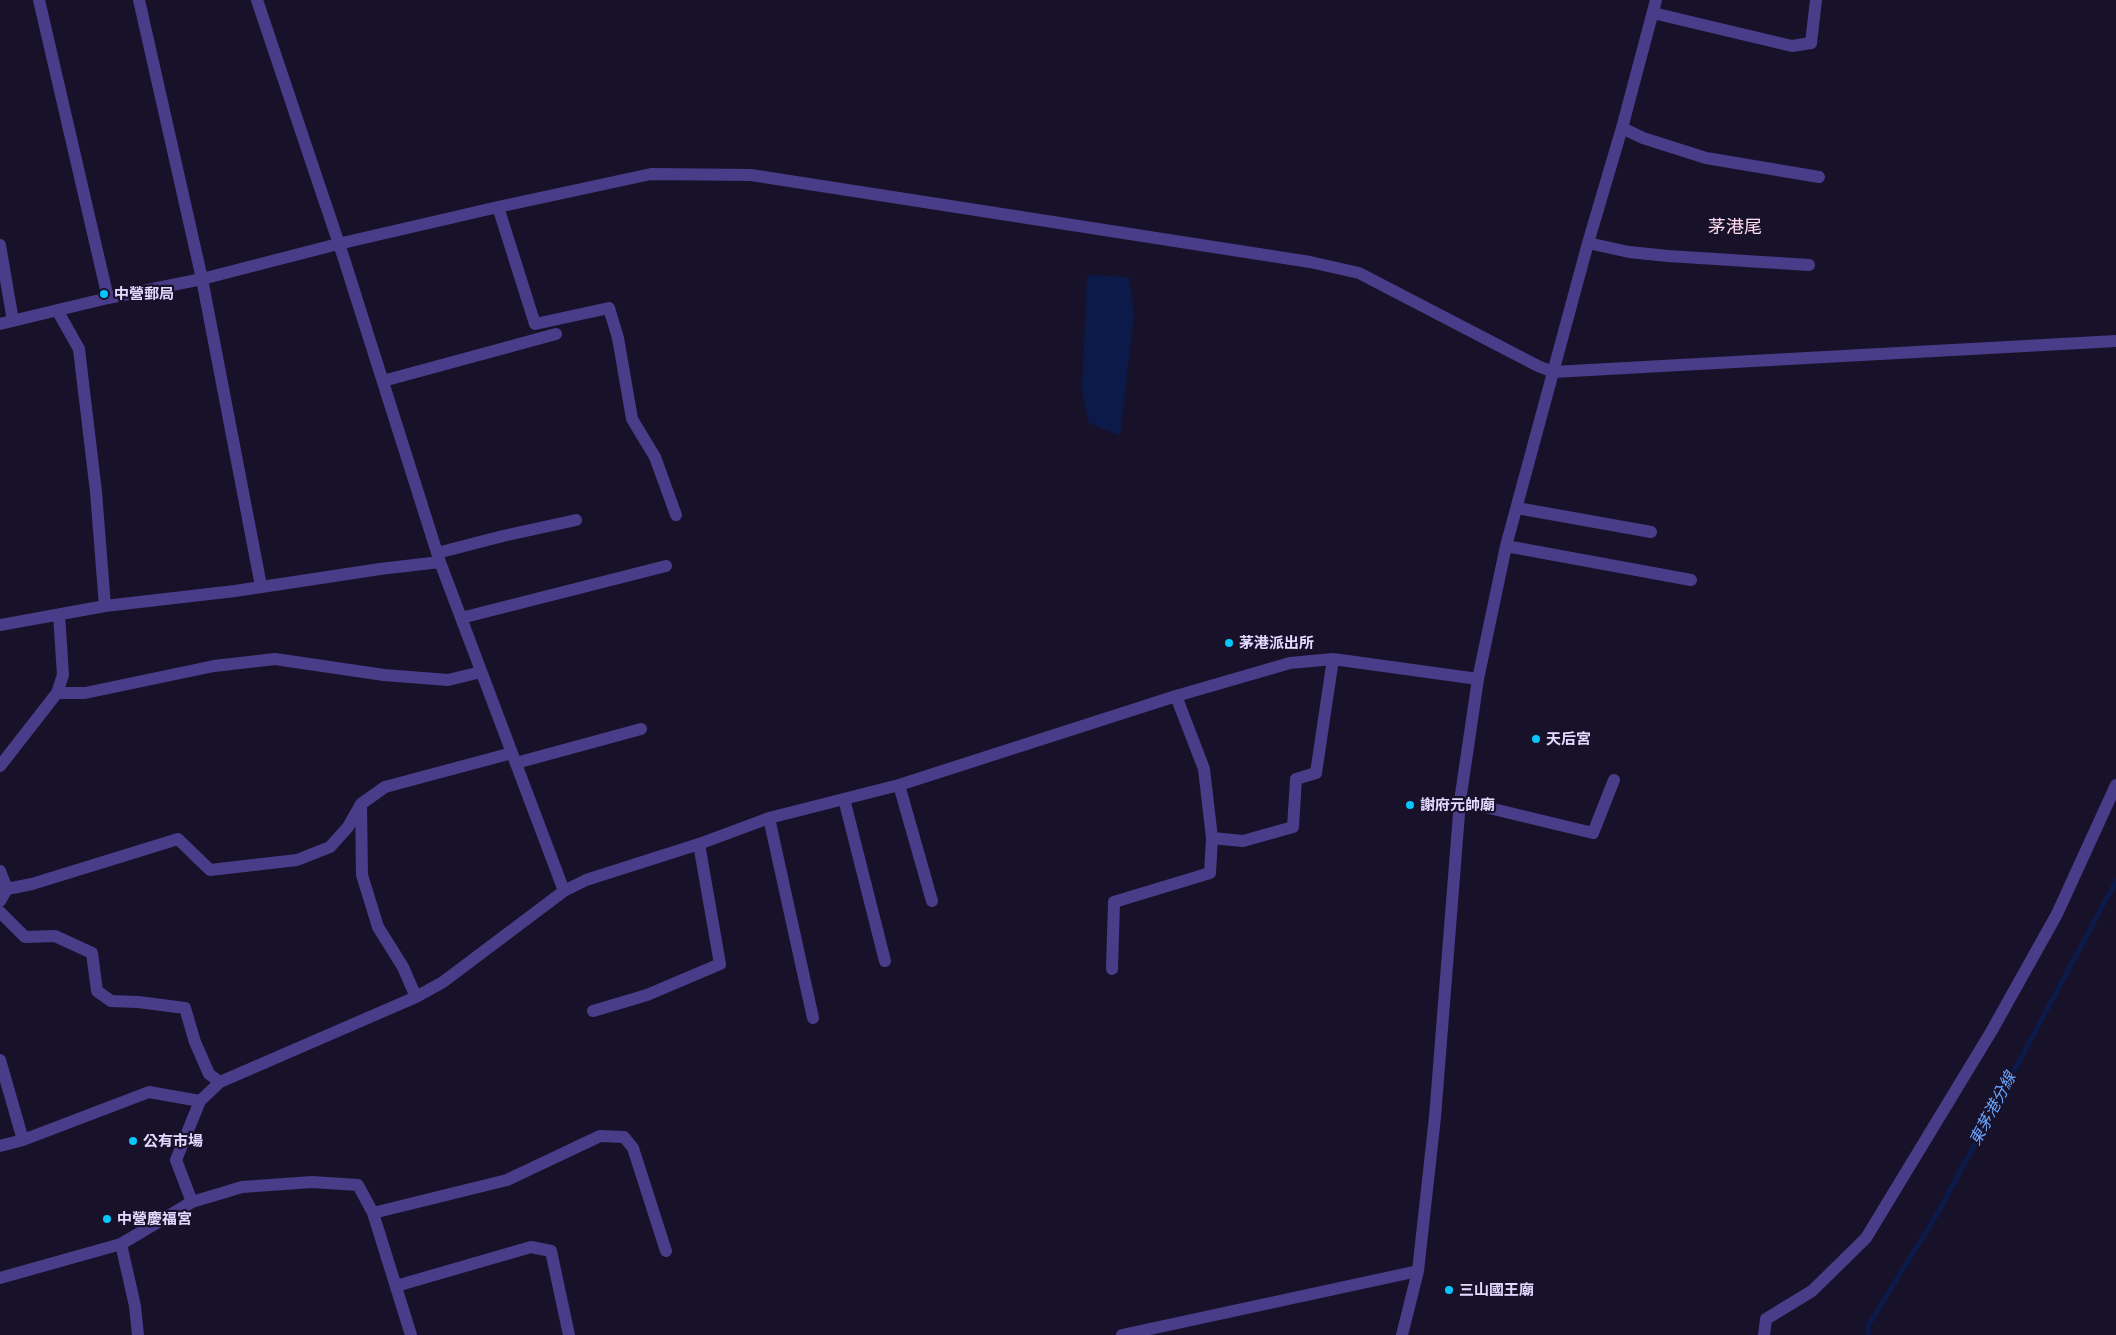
<!DOCTYPE html>
<html>
<head>
<meta charset="utf-8">
<style>
	body { margin:0 }
	canvas { display:block; background:#18112a }
</style>
</head>
<body>
<canvas width="2116" height="1335"></canvas>
<script>
const ctx = document.querySelector('canvas').getContext('2d');
ctx.lineJoin = 'round';
function fillPath(path, color) { ctx.fillStyle = color; ctx.fill(path, 'evenodd'); }
const shape = rows => new Path2D(rows.map(r => 'M' + r).join(''));
function trace(path, color, width, dash) { ctx.strokeStyle = color; ctx.lineWidth = width; ctx.lineCap = dash ? 'butt' : 'round'; ctx.setLineDash(dash || []); ctx.stroke(path); }
function label(font, color, halo, rows, align = 'center') {
  ctx.font = font + ' Mulish,"Noto Sans TC",sans-serif'; ctx.lineWidth = 4.5; ctx.setLineDash([]); ctx.textBaseline = 'middle'; ctx.strokeStyle = halo; ctx.fillStyle = color; for (const [text, x, y, turn = 0] of rows) {
    ctx.save(); ctx.translate(x, y); ctx.rotate((+turn || 0) * Math.PI / 180); ctx.textAlign = isNaN(turn) ? turn : align; if (halo) ctx.strokeText(text, 0, 0); ctx.fillText(text, 0, 0); ctx.restore();
  }
}
fillPath(shape([
	[1087,275,1129,277,1134,314,1120,436,1089,423,1082,392]
]), '#0b1a49');
trace(shape([
	[1868,1335,1868,1326,1940,1209,2116,881]
]), '#0b1a49', 5);
trace(shape([
	[39,0,108,298],
	[139,0,202,279,261,586],
	[257,0,344,259,440,562,564,891],
	[1653,13,1792,46,1811,43,1816,0],
	[1622,128,1643,138,1706,158,1819,177],
	[498,207,535,324,609,308,618,338,632,419,655,457,676,515],
	[1588,243,1629,252,1668,256,1809,265],
	[0,245,13,321],
	[57,310,79,349,96,492,105,606],
	[0,324,108,298,202,279,338,244,498,207,651,174,751,175,1310,262,1359,273,1538,366,1553,372,2116,341],
	[383,381,556,334],
	[1517,508,1651,532],
	[1506,546,1691,580],
	[437,553,503,536,576,520],
	[461,618,666,566],
	[0,625,105,606,235,591,380,569,440,562],
	[57,693,85,693,214,666,275,659,384,675,448,680,481,672],
	[516,763,641,729],
	[0,766,57,693,63,675,59,615],
	[899,785,932,901],
	[844,799,885,961],
	[1460,801,1593,833,1614,780],
	[361,804,362,875,378,927,403,967,416,997],
	[769,818,813,1018],
	[1212,838,1243,841,1293,827,1296,779,1316,773,1333,659],
	[0,871,7,889,0,901],
	[7,889,32,884,178,839,210,870,297,860,330,847,348,827,361,804,385,787,512,753],
	[0,912,25,937,55,936,92,953,97,991,111,1001,138,1002,185,1008,195,1042,209,1074,220,1082],
	[1112,969,1114,902,1210,873,1212,838,1204,769,1176,696],
	[593,1011,647,995,720,964,699,844],
	[0,1060,23,1140],
	[0,1146,23,1140,149,1092,200,1101,220,1082,416,997,443,982,564,891,586,880,699,844,769,818,899,785,1176,696,1290,663,1333,659,1478,679],
	[192,1202,242,1187,312,1182,358,1185,373,1213,411,1335],
	[373,1213,507,1180,600,1136,624,1137,633,1148,666,1251],
	[121,1244,135,1306,138,1335],
	[0,1278,121,1244,192,1202,176,1160,200,1101],
	[396,1286,531,1247,551,1251,569,1335],
	[1122,1335,1418,1271],
	[1402,1335,1418,1271,1435,1117,1460,801,1478,679,1506,546,1588,243,1622,128,1656,0],
	[1764,1335,1766,1319,1812,1291,1866,1238,1991,1032,2057,914,2116,785]
]), '#493c88', 12);
for (const [x, y, r, color] of [
	[104,294,5,"#07c6fd"],
	[1229,643,5,"#07c6fd"],
	[1536,739,5,"#07c6fd"],
	[1410,805,5,"#07c6fd"],
	[133,1141,5,"#07c6fd"],
	[107,1219,5,"#07c6fd"],
	[1449,1290,5,"#07c6fd"]
]) { const dot = new Path2D(); dot.arc(x, y, r, 0, 2 * Math.PI); ctx.fillStyle = color; ctx.fill(dot); trace(dot, '#18112a', 2); }
label('bold 15px', '#e3daff', '#18112a', [
	["中營郵局",114,294],
	["茅港派出所",1239,643],
	["天后宮",1546,739],
	["謝府元帥廟",1420,805],
	["公有市場",143,1141],
	["中營慶福宮",117,1219],
	["三山國王廟",1459,1290]
], 'left');
label('italic 16px', '#69a6fe', '#18112a', [
	["東茅港分線",1993,1109,-62]
]);
label('18px', '#ffdcee', '#18112a', [
	["茅港尾",1735,228]
]);
</script>
</body>
</html>
